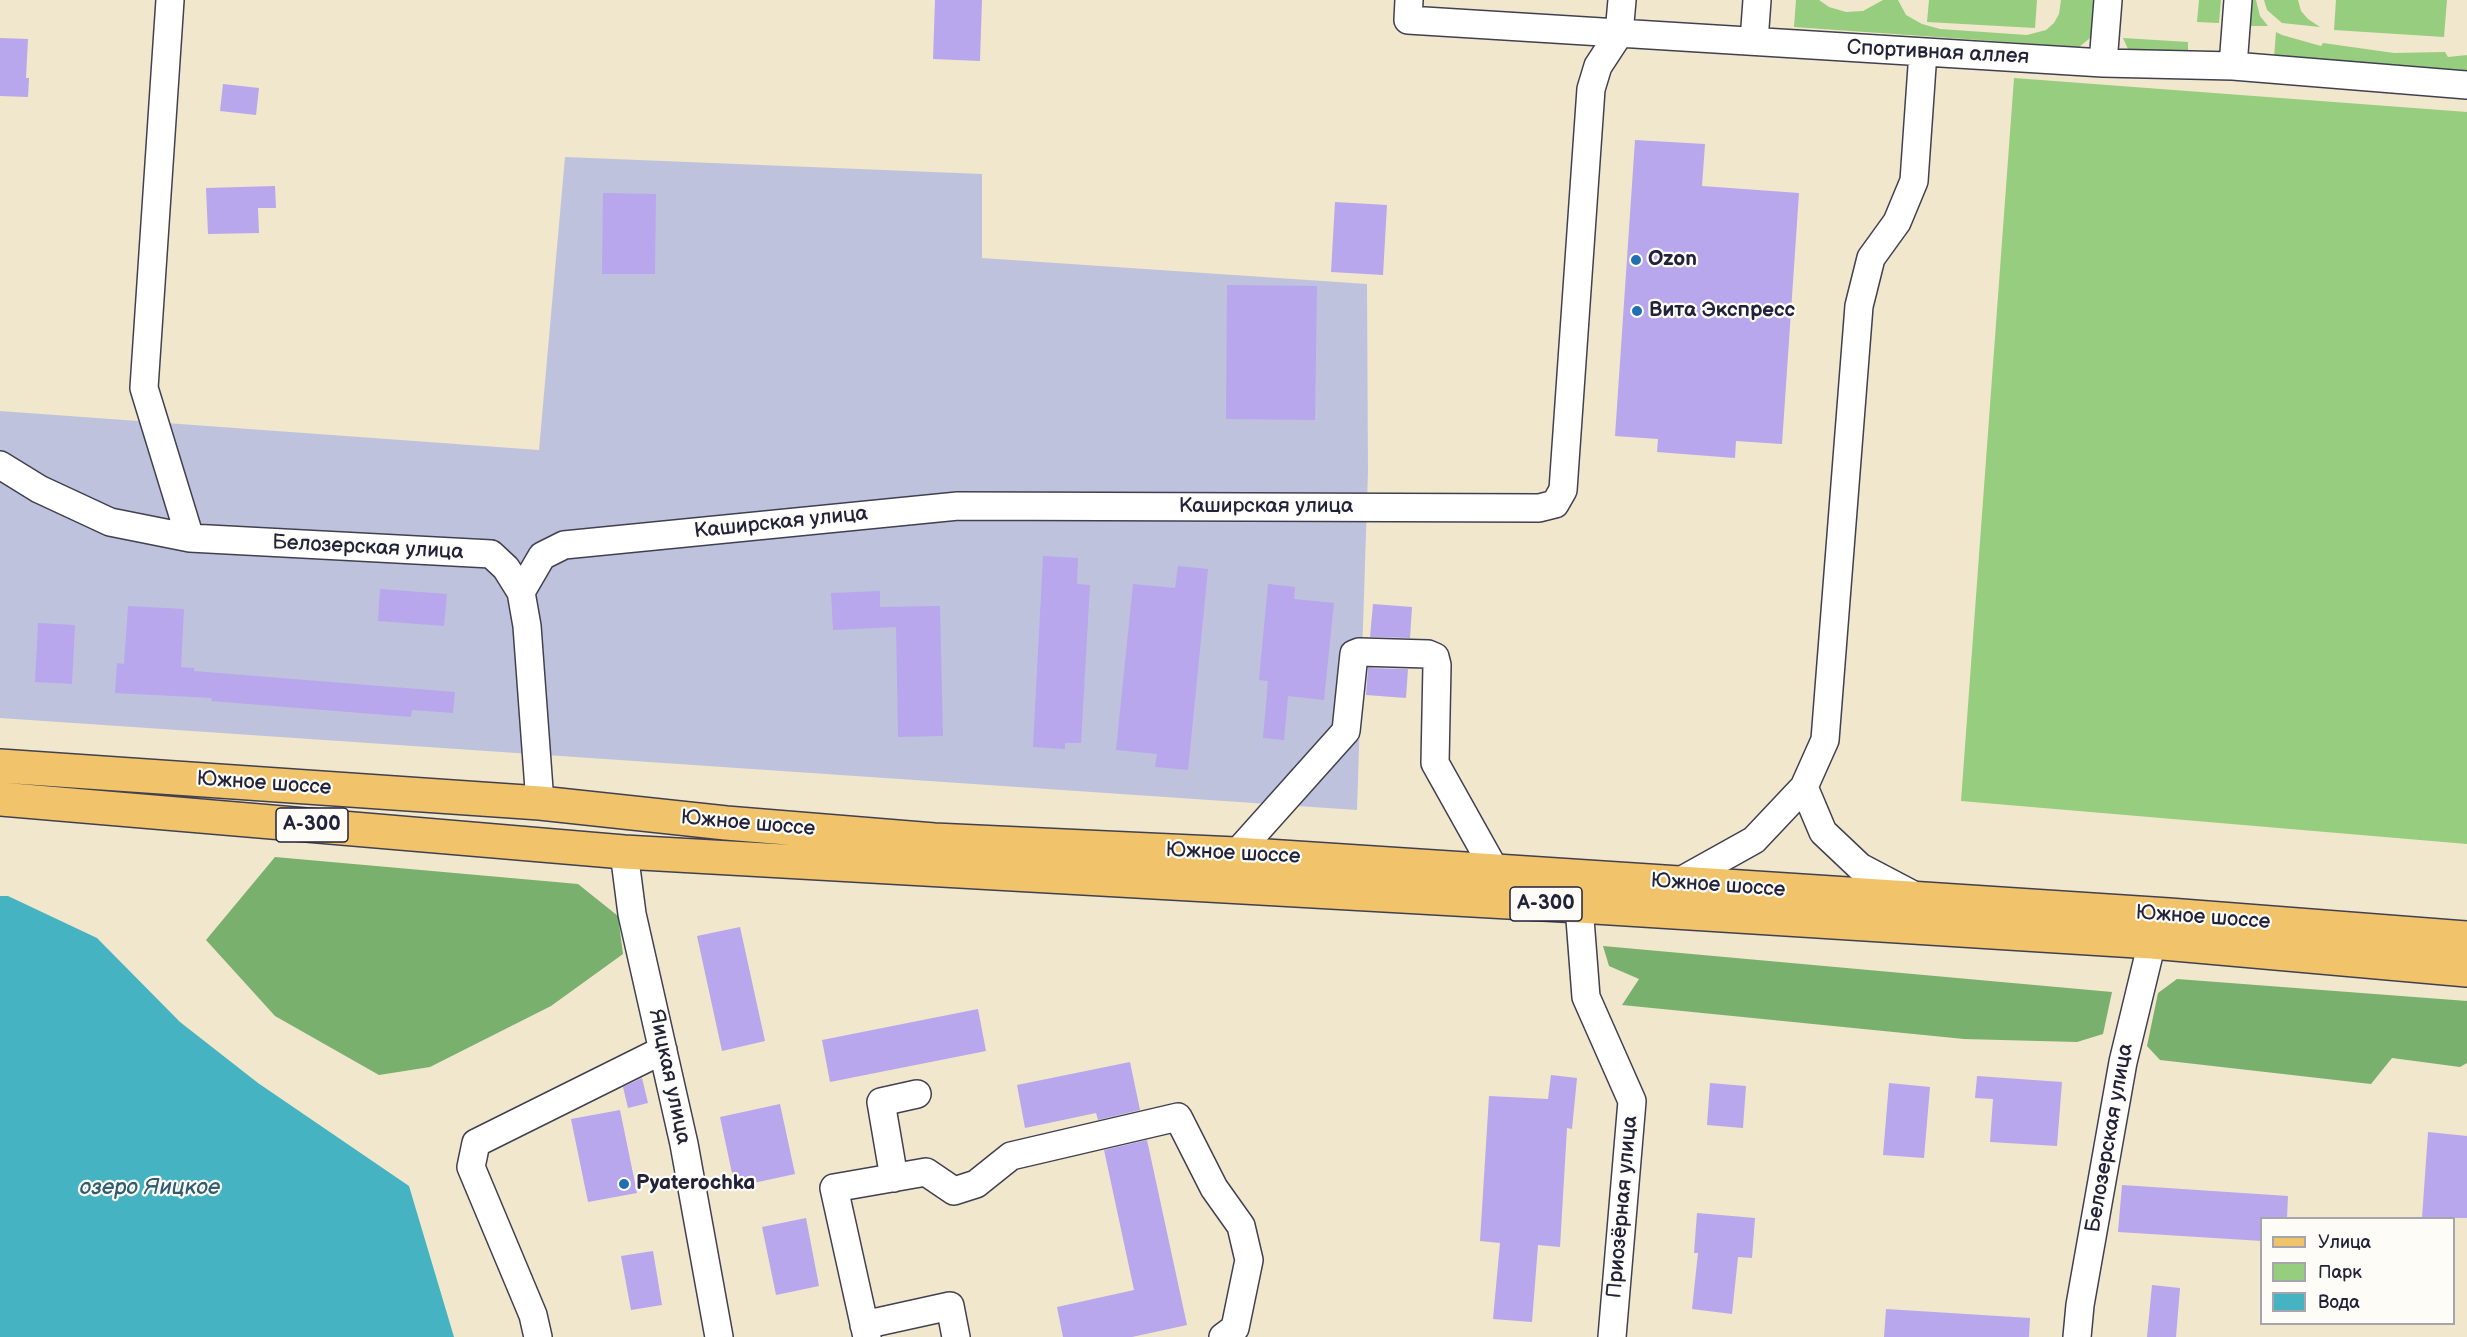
<!DOCTYPE html>
<html>
<head>
<meta charset="utf-8">
<style>
	body { margin:0 }
	#map { position:relative; width:2467px; height:1337px; overflow:hidden; background:#f0e7cc; font-family:"Balsamiq Sans",sans-serif }
	canvas { display:block }
	.legend { position:absolute; left:2260px; top:1217px; width:195px; height:108px; box-sizing:border-box; background:#fdfcf7; border:2px solid #a5a5ac; margin:0; padding:8px 10px; list-style:none; font-size:18px; color:#22223b }
	.legend li { display:flex; align-items:center; gap:12px; height:30px }
	.legend b { width:30px; border:2px solid #a5a5ac }
</style>
</head>
<body>
<div id="map">
<canvas width="2467" height="1337"></canvas>
<ul class="legend">
<li><b style="height:8px;background:#f1c36a"></b>Улица</li>
<li><b style="height:16px;background:#97cd7e"></b>Парк</li>
<li><b style="height:16px;background:#46b3c3"></b>Вода</li>
</ul>
</div>
<script>
const ctx = document.querySelector('canvas').getContext('2d');
ctx.lineJoin = 'round';
function fillPath(path, color) { ctx.fillStyle = color; ctx.fill(path, 'evenodd'); }
const shape = rows => new Path2D(rows.map(r => 'M' + r).join(''));
function trace(path, color, width, dash) { ctx.strokeStyle = color; ctx.lineWidth = width; ctx.lineCap = dash ? 'butt' : 'round'; ctx.setLineDash(dash || []); ctx.stroke(path); }
function label(font, color, halo, rows, align = 'center') {
  ctx.font = font + ' "Balsamiq Sans",sans-serif'; ctx.lineWidth = 4.5; ctx.setLineDash([]); ctx.textBaseline = 'middle'; ctx.strokeStyle = halo; ctx.fillStyle = color; for (const [text, x, y, turn = 0] of rows) {
    ctx.save(); ctx.translate(x, y); ctx.rotate((+turn || 0) * Math.PI / 180); ctx.textAlign = isNaN(turn) ? turn : align; if (halo) ctx.strokeText(text, 0, 0); ctx.fillText(text, 0, 0); ctx.restore();
  }
}
fillPath(shape([
	[565,157,982,174,982,258,1367,284,1368,472,1357,810,0,718,0,411,539,450]
]), '#bfc2dd');
fillPath(shape([
	[1796,0,1819,0,1829,7,1846,12,1863,11,1883,0,1898,0,1906,15,1922,24,1940,29,2027,35,2046,30,2054,23,2059,14,2061,0,2097,0,2095,34,2079,47,1794,27],
	[1929,0,2037,0,2035,28,1927,22],
	[2199,0,2221,0,2219,23,2197,22],
	[2248,0,2256,0,2260,16,2268,26,2246,26],
	[2264,0,2298,0,2301,11,2308,19,2320,27,2282,23,2267,10],
	[2336,0,2447,0,2444,37,2334,30],
	[2276,32,2282,35,2321,46,2323,43,2394,53,2445,52,2448,57,2467,55,2467,72,2274,58],
	[2123,38,2188,42,2188,52,2128,49],
	[2014,78,2467,112,2467,844,1961,801]
]), '#97cd7e');
fillPath(shape([
	[275,857,578,884,618,916,623,954,551,1006,430,1067,379,1075,275,1016,206,940],
	[1603,946,2112,992,2103,1034,2077,1042,1964,1039,1622,1005,1639,979,1609,966],
	[2177,979,2467,1001,2467,1063,2460,1067,2392,1058,2371,1084,2160,1060,2147,1046,2158,993]
]), '#79b06d');
fillPath(shape([
	[0,896,8,896,97,938,180,1022,258,1083,409,1186,454,1337,0,1337]
]), '#46b3c3');
fillPath(shape([
	[935,0,982,0,980,61,933,59],
	[0,38,28,39,26,78,29,78,28,97,0,96],
	[223,84,259,88,256,115,220,111],
	[1635,140,1705,144,1702,186,1799,193,1782,444,1736,441,1735,458,1657,452,1658,439,1615,436],
	[275,186,276,208,258,208,259,233,208,234,206,188],
	[603,193,656,194,655,274,602,274],
	[1335,202,1387,205,1383,275,1331,272],
	[1227,285,1317,286,1315,420,1226,419],
	[1043,556,1078,558,1077,584,1090,585,1081,743,1065,743,1065,749,1033,747],
	[1178,566,1208,569,1188,770,1155,767,1157,754,1116,750,1133,584,1175,588],
	[1268,584,1295,587,1294,599,1334,603,1324,700,1288,696,1284,740,1263,738,1268,681,1259,680],
	[380,589,447,594,444,626,378,621],
	[880,591,880,607,940,606,943,736,898,737,896,627,833,630,831,593],
	[1373,604,1412,607,1410,638,1370,637],
	[128,606,184,609,181,667,194,668,194,671,455,692,453,713,412,710,411,717,211,701,212,698,115,693,117,663,124,664],
	[38,623,75,625,72,684,35,682],
	[1368,668,1408,669,1406,698,1366,695],
	[740,927,765,1041,722,1051,697,936],
	[978,1009,986,1051,830,1082,822,1040],
	[1130,1062,1140,1110,1098,1120,1096,1113,1025,1128,1017,1085],
	[1551,1075,1577,1078,1572,1129,1567,1128,1560,1247,1538,1245,1532,1322,1493,1319,1500,1243,1480,1241,1489,1096,1548,1099],
	[1977,1076,2062,1082,2057,1146,1990,1142,1993,1099,1975,1098],
	[642,1078,648,1103,628,1108,623,1087],
	[1710,1083,1746,1086,1743,1128,1707,1125],
	[1889,1083,1930,1087,1924,1158,1883,1155],
	[780,1104,795,1174,735,1187,720,1117],
	[620,1110,637,1193,588,1202,571,1119],
	[2428,1132,2467,1136,2467,1218,2422,1218],
	[1147,1140,1187,1325,1132,1337,1063,1337,1057,1307,1134,1290,1104,1150],
	[2122,1185,2288,1196,2287,1218,2262,1218,2262,1241,2118,1232],
	[1697,1213,1755,1218,1752,1258,1738,1257,1732,1314,1692,1309,1698,1253,1694,1253],
	[806,1218,819,1286,776,1295,762,1227],
	[653,1251,662,1305,631,1310,621,1256],
	[2152,1285,2180,1288,2176,1337,2147,1337],
	[1886,1309,2030,1318,2029,1337,1884,1337]
]), '#b8a7ec');
const minor = shape([
	[170,0,144,388,190,538],
	[1409,0,1408,20,2103,63,2233,66,2467,85],
	[1754,41,1757,0],
	[2103,63,2108,0],
	[2233,66,2238,0],
	[0,465,39,489,110,522,190,538,491,554,506,568,521,592,527,626,540,803],
	[521,592,542,556,564,545,958,506,1539,508,1555,504,1563,490,1591,89,1598,66,1619,34,1622,0],
	[1804,787,1823,832,1860,867,1917,897],
	[624,852,632,914,684,1144,719,1337],
	[1236,854,1346,731,1354,654,1359,652,1428,654,1435,657,1437,665,1435,763,1496,872],
	[1675,884,1754,840,1804,787,1825,740,1859,306,1871,258,1897,222,1914,181,1923,52],
	[1579,906,1586,997,1632,1101,1612,1337],
	[894,1178,881,1102,917,1094],
	[864,1325,950,1306,956,1337],
	[538,1337,533,1315,471,1167,476,1143,663,1050],
	[867,1337,834,1188,926,1172,954,1191,976,1184,1011,1156,1178,1117,1214,1188,1241,1226,1249,1260,1235,1328,1223,1337],
	[2077,1337,2080,1305,2123,1062,2152,942]
]);
const major = shape([
	[0,766,540,803,726,823,934,840,1236,854,2169,915,2467,938],
	[0,799,624,852,1579,906,2152,942,2467,970]
]);
trace(minor, '#414051', 30);
trace(major, '#414051', 36);
trace(minor, '#fff', 27);
trace(major, '#f1c36a', 33);
for (const [x, y, r, color] of [
	[1636,260,6,"#1f6fb2"],
	[1637,311,6,"#1f6fb2"],
	[624,1184,6,"#1f6fb2"]
]) { const dot = new Path2D(); dot.arc(x, y, r, 0, 2 * Math.PI); ctx.fillStyle = color; ctx.fill(dot); trace(dot, '#fdfcf7', 2); }
for (const [x, y, w] of [
	[312,825,72],
	[1546,904,72]
]) { const box = new Path2D(); box.roundRect(x - w / 2, y - 17, w, 34, 4.5); ctx.fillStyle = '#fdfcf7'; ctx.fill(box); trace(box, '#22223b', 1.5); }
label('bold 20px', '#22223b', null, [
	["А-300",312,825],
	["А-300",1546,904]
]);
label('21px', '#22223b', '#fdfcf7', [
	["Спортивная аллея",1938,53,3],
	["Каширская улица",1266,507],
	["Каширская улица",781,523,-6],
	["Белозерская улица",368,548,3],
	["Южное шоссе",264,784,4],
	["Южное шоссе",748,824,5],
	["Южное шоссе",1233,854,3],
	["Южное шоссе",1718,886,4],
	["Южное шоссе",2203,918,4],
	["Яицкая улица",669,1077,78],
	["Белозерская улица",2110,1138,-80],
	["Приозёрная улица",1623,1207,-85]
]);
label('bold 21px', '#22223b', '#fdfcf7', [
	["Ozon",1648,260],
	["Вита Экспресс",1649,311],
	["Pyaterochka",636,1184]
], 'left');
label('italic 22px', '#305c71', '#fdfcf7', [
	["озеро Яицкое",150,1188]
]);
</script>
</body>
</html>
